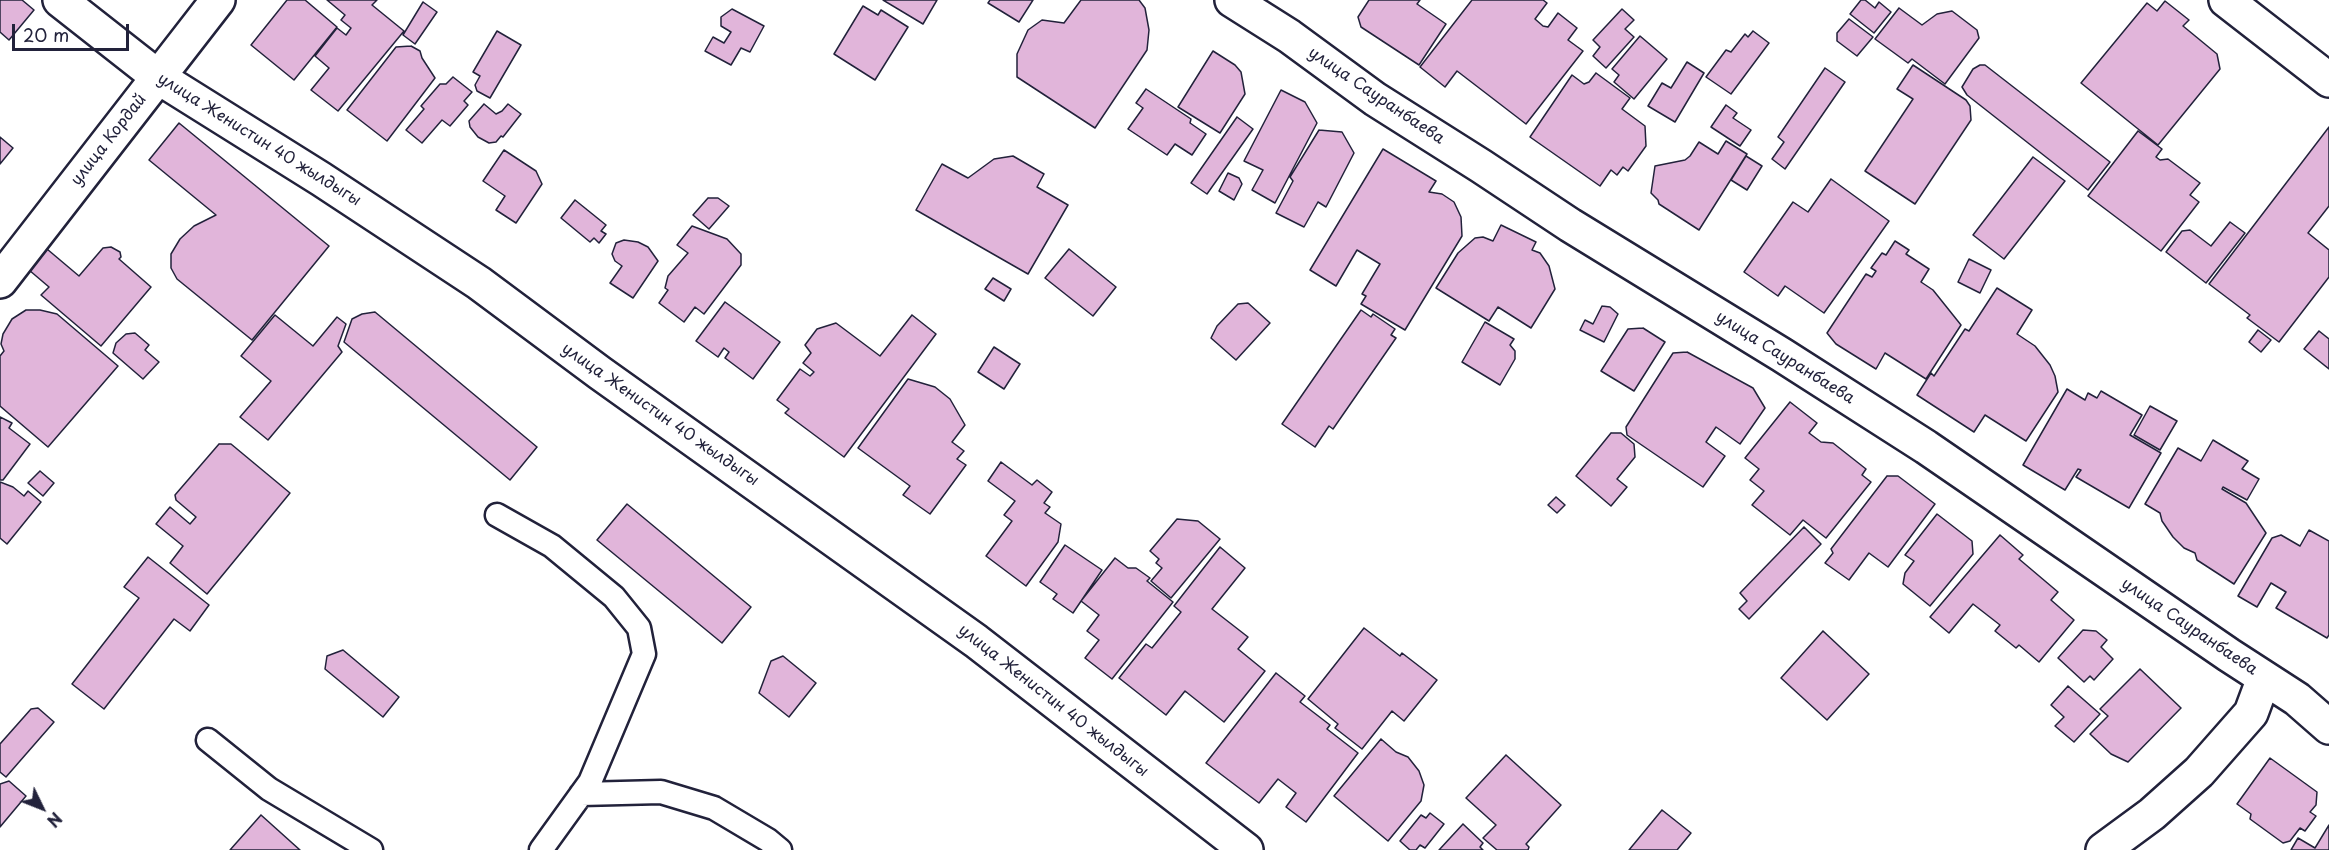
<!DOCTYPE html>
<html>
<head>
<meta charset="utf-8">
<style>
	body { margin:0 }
	#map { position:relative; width:2329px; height:850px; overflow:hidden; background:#fff; font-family:"Playpen Sans",sans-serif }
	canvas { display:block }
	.north { position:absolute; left:12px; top:778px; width:60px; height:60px; -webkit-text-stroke:4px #fff; paint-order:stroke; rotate:133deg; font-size:16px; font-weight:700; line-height:24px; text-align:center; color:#22223b }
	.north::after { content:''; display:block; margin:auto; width:21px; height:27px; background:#22223b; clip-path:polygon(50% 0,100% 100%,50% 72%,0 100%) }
	.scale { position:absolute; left:12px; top:24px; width:117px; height:27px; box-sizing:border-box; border:3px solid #22223b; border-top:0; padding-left:8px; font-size:18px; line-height:21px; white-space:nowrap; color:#22223b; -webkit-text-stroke:4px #fff; paint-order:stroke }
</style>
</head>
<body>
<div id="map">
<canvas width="2329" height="850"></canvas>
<div class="north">N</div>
<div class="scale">20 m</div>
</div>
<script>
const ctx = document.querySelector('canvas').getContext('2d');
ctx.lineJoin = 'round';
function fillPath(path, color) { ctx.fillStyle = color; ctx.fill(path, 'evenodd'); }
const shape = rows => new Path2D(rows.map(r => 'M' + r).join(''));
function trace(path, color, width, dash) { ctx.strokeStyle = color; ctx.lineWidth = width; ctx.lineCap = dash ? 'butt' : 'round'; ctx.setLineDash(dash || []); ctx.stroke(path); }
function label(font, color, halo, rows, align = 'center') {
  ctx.font = font + ' "Playpen Sans",sans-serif'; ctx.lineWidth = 5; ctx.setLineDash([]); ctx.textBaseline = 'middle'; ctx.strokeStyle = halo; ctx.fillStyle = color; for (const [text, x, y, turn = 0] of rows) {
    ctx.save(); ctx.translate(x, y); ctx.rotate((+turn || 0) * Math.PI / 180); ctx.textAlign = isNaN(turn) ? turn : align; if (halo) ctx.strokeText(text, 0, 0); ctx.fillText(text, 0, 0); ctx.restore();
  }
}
const building = shape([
	[0,0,22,0,34,10,9,40,0,32,0,0],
	[287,0,305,0,337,27,294,80,251,45,287,0],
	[327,0,377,0,372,5,404,31,338,111,311,90,329,68,315,56,337,28,346,35,351,28,341,20,345,15,327,0],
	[883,0,937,0,923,24,883,0],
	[990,0,1033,0,1019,22,988,3,990,0],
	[1081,0,1139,0,1145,8,1149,30,1147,50,1095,128,1017,77,1017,54,1028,30,1042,20,1064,23,1081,0],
	[1369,0,1420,0,1417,4,1446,24,1419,65,1361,27,1358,17,1369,0],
	[1472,0,1543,0,1547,3,1535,19,1543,26,1548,27,1558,13,1577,28,1568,40,1583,51,1526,124,1457,71,1445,87,1420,67,1472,0],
	[1861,0,1865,0,1875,8,1879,2,1891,12,1874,33,1850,14,1861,0],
	[2165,1,2189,20,2183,26,2217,54,2220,69,2158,145,2081,83,2147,3,2157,11,2165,1],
	[423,2,437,12,415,44,403,35,423,2],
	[863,6,878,15,881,10,908,27,875,80,834,54,863,6],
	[1899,8,1922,25,1937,14,1952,11,1977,30,1979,38,1945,84,1912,59,1908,63,1875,39,1899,8],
	[732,9,764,26,750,52,741,48,731,65,705,51,713,37,724,43,731,32,721,26,721,17,732,9],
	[1622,9,1634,20,1625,29,1634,37,1606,68,1593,56,1600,47,1593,40,1622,9],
	[1849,19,1873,37,1857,56,1837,41,1837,33,1849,19],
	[497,31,521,45,490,98,477,91,475,85,480,76,473,72,497,31],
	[1753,31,1769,43,1731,94,1706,77,1726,50,1731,52,1745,34,1748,37,1753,31],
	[1640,36,1667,59,1634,99,1614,82,1619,75,1612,69,1640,36],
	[411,46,420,51,422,58,435,78,387,141,347,110,396,47,411,46],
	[1213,51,1235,65,1241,72,1245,94,1220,133,1178,107,1213,51],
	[1687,62,1704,73,1675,122,1648,106,1662,83,1671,88,1687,62],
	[1913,65,1966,100,1970,106,1971,120,1915,204,1865,171,1913,99,1897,89,1913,65],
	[1980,65,1985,65,2110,162,2088,190,1967,95,1962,87,1973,69,1980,65],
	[1825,68,1845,82,1785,169,1772,159,1784,142,1778,137,1825,68],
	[1596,73,1630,98,1622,109,1645,126,1646,146,1628,171,1623,167,1617,175,1611,170,1600,186,1530,137,1572,75,1584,84,1589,82,1596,73],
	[453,77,472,92,464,101,468,105,450,126,442,120,422,143,406,130,424,109,421,106,440,84,446,84,453,77],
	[1146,89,1191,119,1190,123,1206,134,1192,155,1175,144,1167,155,1128,129,1143,108,1136,103,1146,89],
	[1281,90,1305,102,1317,123,1275,203,1252,190,1263,170,1244,161,1281,90],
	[484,104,496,114,502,111,508,104,521,114,503,137,501,136,496,142,489,143,478,137,470,127,469,121,484,104],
	[1726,105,1737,113,1733,118,1751,130,1740,146,1711,127,1726,105],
	[1237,117,1253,129,1207,194,1191,183,1237,117],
	[179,123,329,246,252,340,177,279,171,268,171,254,180,239,194,226,216,215,149,160,179,123],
	[2329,127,2329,206,2308,233,2329,250,2329,277,2279,342,2247,318,2250,315,2209,284,2329,127],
	[1319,130,1342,132,1354,153,1326,207,1318,202,1304,227,1276,213,1293,181,1290,177,1319,130],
	[2138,131,2162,149,2156,157,2160,160,2168,159,2200,183,2190,195,2199,202,2161,251,2088,196,2138,131],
	[0,137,13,148,0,164,0,137],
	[1726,141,1747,154,1699,230,1659,204,1658,200,1651,193,1655,166,1685,160,1690,156,1699,142,1718,154,1726,141],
	[1383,149,1436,181,1429,192,1442,194,1454,202,1461,217,1462,236,1405,330,1361,304,1366,296,1362,294,1380,264,1357,250,1336,286,1310,270,1383,149],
	[504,150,536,171,542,184,516,223,496,210,505,196,483,181,504,150],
	[1013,156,1044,174,1037,187,1068,205,1028,274,916,210,942,164,968,178,994,159,1013,156],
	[1746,156,1762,166,1747,190,1731,180,1746,156],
	[2033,157,2065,181,2004,259,1973,235,2033,157],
	[1228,173,1239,178,1242,184,1234,200,1219,191,1228,173],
	[1831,179,1889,221,1824,313,1785,286,1778,296,1744,272,1793,202,1808,212,1831,179],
	[708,198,718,198,729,206,709,229,693,215,708,198],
	[575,200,606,225,601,231,606,234,599,243,594,238,590,242,561,218,575,200],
	[2230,222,2245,233,2206,283,2166,252,2182,231,2190,230,2211,246,2230,222],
	[1501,225,1536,242,1532,250,1540,253,1549,266,1555,289,1531,328,1498,307,1489,321,1436,288,1458,253,1475,238,1483,237,1493,241,1501,225],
	[692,226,727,239,741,254,741,265,704,314,695,307,684,322,659,303,668,290,665,288,668,276,688,253,677,245,692,226],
	[624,240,638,242,648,247,658,261,633,298,610,283,622,266,615,261,612,254,616,243,624,240],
	[1895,241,1909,250,1906,254,1929,269,1921,282,1933,290,1961,325,1926,379,1885,353,1876,369,1836,344,1827,333,1866,274,1872,277,1876,271,1871,268,1882,253,1886,255,1895,241],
	[111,247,120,252,121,257,119,259,151,287,101,346,41,295,49,287,29,270,47,249,79,276,103,248,111,247],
	[1069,249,1116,287,1093,316,1045,278,1069,249],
	[1969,259,1991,270,1980,293,1958,282,1969,259],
	[993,278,1011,289,1004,301,985,289,993,278],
	[1997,288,2032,310,2017,334,2035,346,2050,365,2055,376,2058,392,2026,441,1985,415,1974,432,1917,395,1931,373,1934,376,1965,329,1969,331,1997,288],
	[725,302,780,342,753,379,725,358,729,352,724,348,718,357,696,341,725,302],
	[1248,303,1270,323,1236,360,1211,338,1217,326,1238,304,1248,303],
	[1602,306,1610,307,1618,314,1604,342,1580,330,1585,320,1593,324,1602,306],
	[26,310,40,310,57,314,118,366,48,447,0,406,0,356,4,351,1,344,3,334,12,319,26,310],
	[1361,310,1371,317,1373,314,1395,329,1391,335,1396,338,1333,429,1329,426,1315,447,1282,424,1361,310],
	[375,312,537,447,510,480,344,342,352,319,362,314,375,312],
	[275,315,313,346,337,317,346,324,338,346,342,352,268,440,240,417,271,381,241,356,275,315],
	[912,315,936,334,844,457,785,413,789,409,777,400,800,369,810,376,814,372,803,363,811,353,805,345,817,329,836,323,880,356,912,315],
	[1485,322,1514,339,1510,345,1515,351,1515,359,1500,385,1462,362,1485,322],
	[1643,328,1665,342,1634,391,1601,371,1628,329,1643,328],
	[2258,330,2271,340,2261,352,2249,342,2258,330],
	[2319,331,2329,339,2329,369,2304,349,2319,331],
	[135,333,149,345,145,350,159,362,143,379,113,353,116,343,126,334,135,333],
	[994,347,1020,364,1004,389,978,372,994,347],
	[1687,352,1753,388,1765,408,1740,444,1716,427,1706,442,1725,456,1703,487,1627,435,1626,427,1673,353,1687,352],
	[908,379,935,387,950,399,965,425,952,442,964,451,957,459,966,465,930,514,903,495,910,486,858,448,908,379],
	[2067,389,2085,400,2088,393,2097,398,2101,391,2142,415,2130,435,2161,453,2129,508,2076,477,2081,470,2078,469,2065,490,2023,465,2067,389],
	[1790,402,1817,423,1809,433,1821,442,1833,443,1866,469,1862,475,1871,482,1826,538,1803,520,1790,535,1752,505,1764,491,1750,480,1759,469,1745,458,1790,402],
	[2150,406,2177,421,2160,450,2134,435,2150,406],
	[0,417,12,423,9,428,30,444,3,480,0,480,0,417],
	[1611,433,1621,433,1634,444,1635,457,1617,479,1627,487,1611,506,1576,476,1611,433],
	[2213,440,2248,461,2242,469,2259,479,2247,500,2223,487,2222,489,2246,503,2266,533,2234,584,2197,560,2195,553,2184,548,2173,537,2162,521,2160,513,2145,504,2178,448,2201,461,2213,440],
	[219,444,231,444,290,493,207,594,170,563,183,546,156,524,170,507,190,524,196,517,176,500,175,495,219,444],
	[1001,462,1032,485,1037,480,1052,492,1044,503,1050,507,1045,513,1061,524,1058,542,1026,586,986,556,1012,521,1004,515,1015,501,988,481,1001,462],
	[40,471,54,483,43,496,28,483,40,471],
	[1887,476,1898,476,1935,504,1888,567,1869,553,1849,580,1825,563,1833,553,1831,549,1887,476],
	[0,482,13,487,24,496,28,491,41,502,7,544,0,538,0,482],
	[1556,497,1565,505,1557,513,1548,505,1556,497],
	[627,504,751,607,722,643,597,540,627,504],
	[1937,514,1972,541,1973,554,1930,606,1903,584,1905,573,1914,561,1905,555,1937,514],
	[1177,519,1198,521,1220,539,1171,598,1151,581,1162,568,1156,563,1159,559,1150,551,1177,519],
	[1804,527,1821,544,1749,619,1739,609,1747,601,1740,593,1804,527],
	[2309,530,2329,541,2329,635,2327,638,2276,608,2286,592,2271,583,2257,607,2238,596,2272,538,2281,535,2300,546,2309,530],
	[2000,535,2023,555,2019,559,2058,592,2051,600,2074,620,2039,662,2019,645,2016,648,1995,631,2000,625,1973,604,1949,633,1930,617,2000,535],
	[1065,545,1102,570,1073,613,1053,599,1057,594,1040,582,1065,545],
	[1220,547,1245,568,1212,609,1248,637,1238,649,1265,671,1224,722,1185,691,1166,715,1119,678,1146,644,1152,648,1181,612,1174,606,1220,547],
	[148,557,209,605,190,631,174,619,104,709,72,684,139,598,124,587,148,557],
	[1115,558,1128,568,1136,568,1150,578,1147,581,1173,602,1112,679,1085,658,1099,640,1087,631,1099,615,1081,601,1115,558],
	[1364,628,1400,656,1402,653,1437,680,1404,721,1392,711,1362,749,1335,728,1338,724,1308,699,1364,628],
	[2083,630,2096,631,2107,640,2101,647,2113,659,2094,680,2090,676,2084,682,2058,658,2083,630],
	[1823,631,1869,674,1827,720,1781,678,1823,631],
	[343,650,399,697,383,717,325,669,327,656,343,650],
	[783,656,816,683,789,717,759,693,771,661,783,656],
	[2140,669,2181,708,2128,762,2111,754,2090,734,2108,716,2100,709,2140,669],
	[1276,673,1305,696,1300,702,1330,725,1327,729,1358,753,1306,822,1286,807,1296,793,1278,779,1259,803,1206,763,1276,673],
	[2068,686,2100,714,2074,742,2055,726,2064,717,2051,705,2068,686],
	[38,708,54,722,6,777,0,772,0,744,31,709,38,708],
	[1381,739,1396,752,1408,757,1419,771,1424,785,1421,801,1388,841,1334,796,1381,739],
	[1506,755,1561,805,1526,844,1529,847,1528,850,1497,850,1483,838,1496,825,1466,798,1506,755],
	[2270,758,2317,792,2316,805,2310,812,2316,816,2305,831,2300,828,2290,841,2283,843,2250,819,2251,814,2237,804,2270,758],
	[9,781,26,796,0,827,0,784,9,781],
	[1662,810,1691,833,1677,850,1629,850,1662,810],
	[1430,813,1444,824,1425,848,1420,845,1416,850,1410,850,1400,841,1421,815,1426,818,1430,813],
	[261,815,300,850,230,850,261,815],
	[1463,824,1483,843,1480,847,1483,850,1439,850,1463,824],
	[2329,825,2329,850,2291,850,2298,838,2315,848,2329,825]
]);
fillPath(building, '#e1b5da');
trace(building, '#22223b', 1.5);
const service = shape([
	[497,515,552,546,614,597,639,628,644,654,590,782,541,850],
	[208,740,269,789,371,850],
	[581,794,661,792,714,808,768,840,780,850]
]);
const minor = shape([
	[60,0,158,77,321,179,479,283,600,373,976,641,1246,850],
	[1232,0,1289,36,1375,99,1481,166,1570,225,1782,355,1926,447,2229,655,2297,699,2329,727],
	[2226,0,2329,80],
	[0,281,218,0],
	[2103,850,2152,814,2199,772,2251,713,2264,678]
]);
trace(service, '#22223b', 27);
trace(minor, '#22223b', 38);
trace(service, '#fff', 22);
trace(minor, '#fff', 33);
label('16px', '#22223b', '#fff', [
	["улица Сауранбаева",1376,96,34],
	["улица Кордай",109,140,-52],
	["улица Женистин 40 жылдыгы",259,140,32],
	["улица Сауранбаева",1785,358,32],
	["улица Женистин 40 жылдыгы",660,415,35],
	["улица Сауранбаева",2189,627,34],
	["улица Женистин 40 жылдыгы",1053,701,38]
]);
</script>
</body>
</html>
